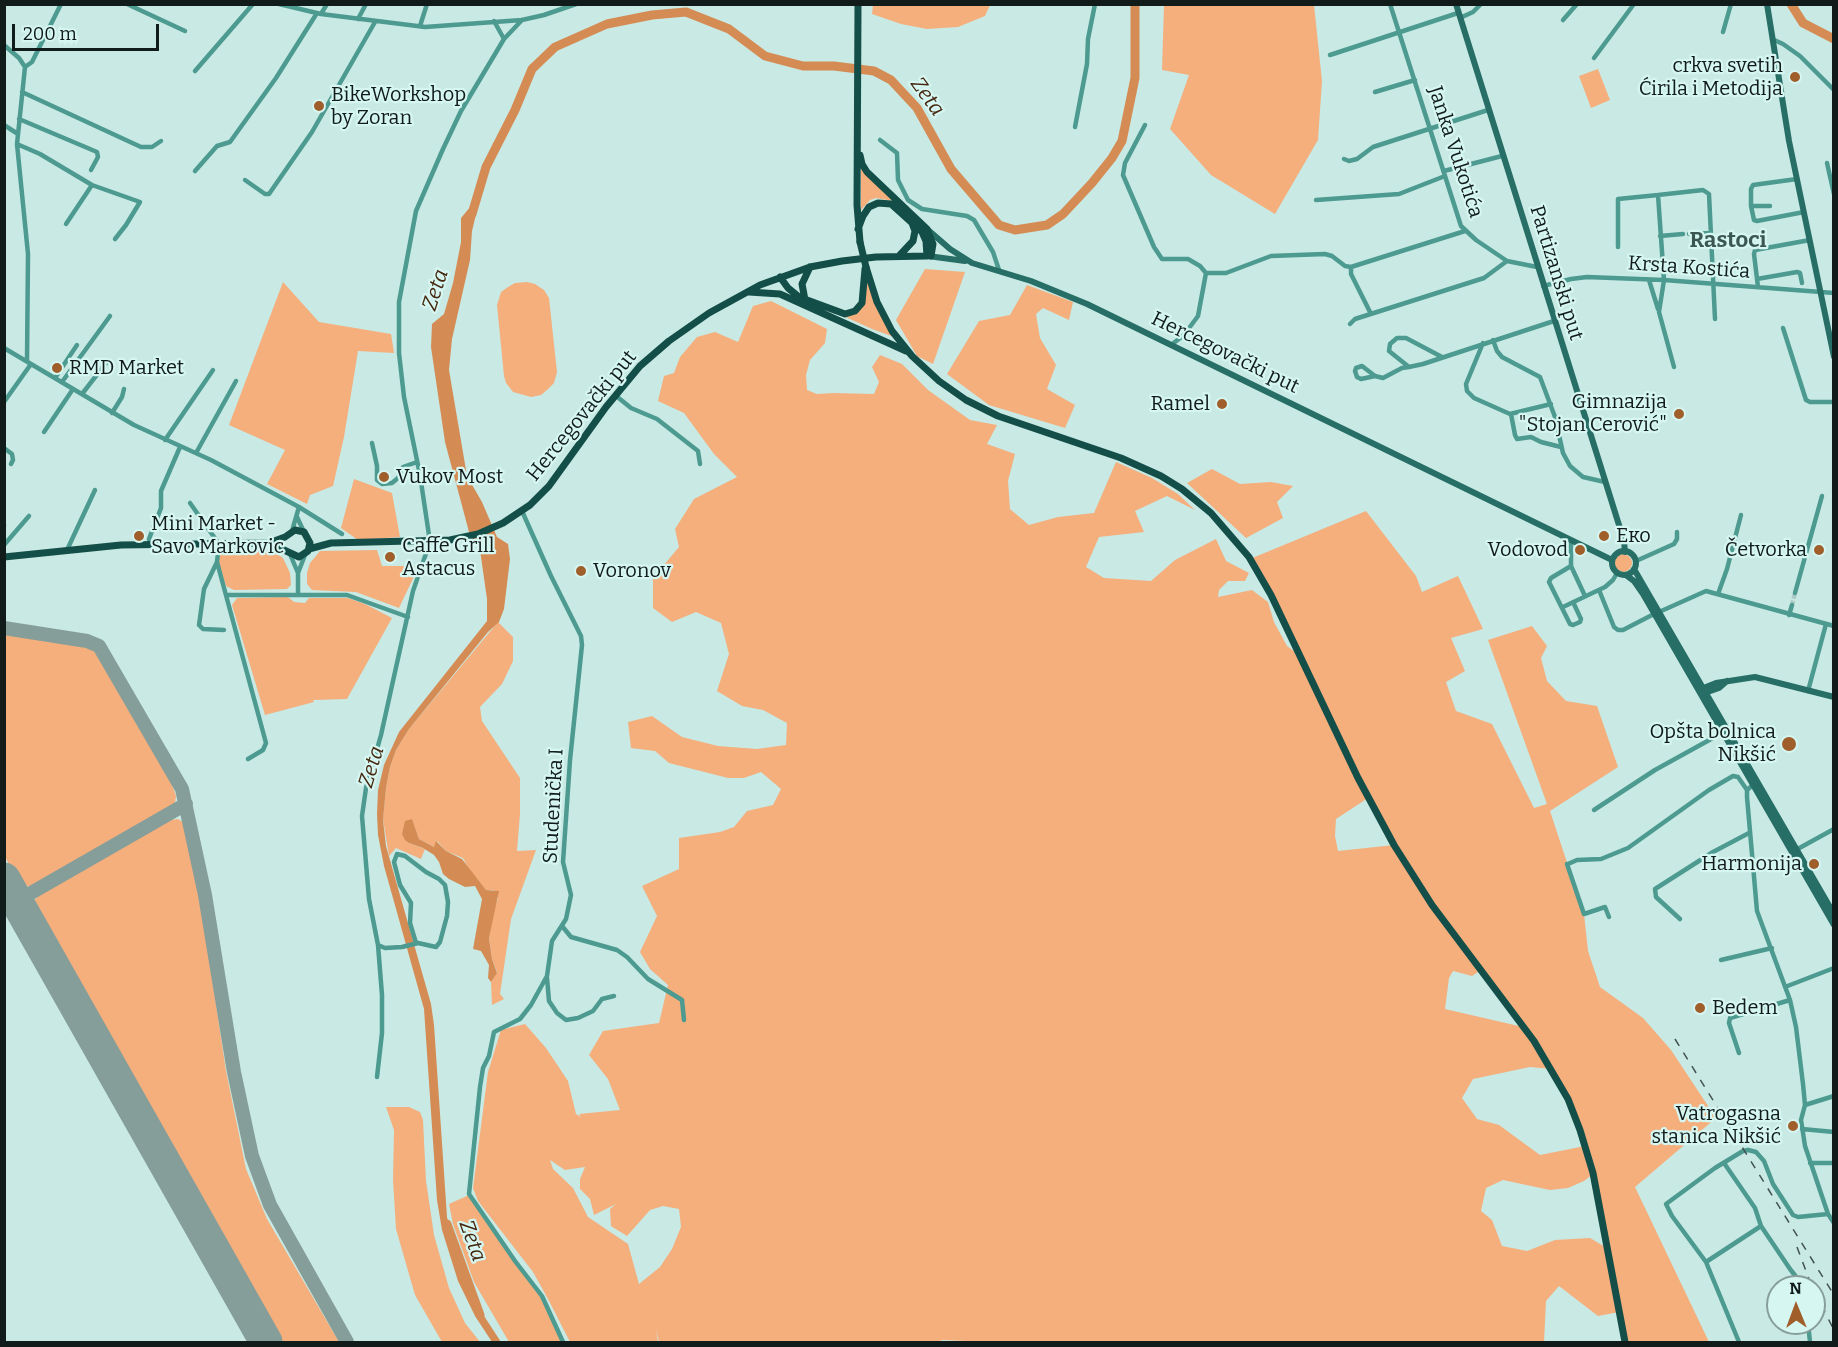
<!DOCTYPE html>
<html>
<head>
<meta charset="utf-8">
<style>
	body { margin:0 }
	#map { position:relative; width:1838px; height:1347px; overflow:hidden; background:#c9e9e4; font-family:Bitter,serif }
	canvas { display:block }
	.frame { position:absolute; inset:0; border:6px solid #101b1a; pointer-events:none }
	.north { position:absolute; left:1766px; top:1275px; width:60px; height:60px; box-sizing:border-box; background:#d6f6f1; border:2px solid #879e9b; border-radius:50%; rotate:359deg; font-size:16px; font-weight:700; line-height:24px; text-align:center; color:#101b1a }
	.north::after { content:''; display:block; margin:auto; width:21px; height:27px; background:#9f5e2a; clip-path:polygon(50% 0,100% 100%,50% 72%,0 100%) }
	.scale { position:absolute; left:12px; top:24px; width:147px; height:27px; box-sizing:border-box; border:3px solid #101b1a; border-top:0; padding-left:8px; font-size:18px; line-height:21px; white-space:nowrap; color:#101b1a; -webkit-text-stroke:4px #d6f6f1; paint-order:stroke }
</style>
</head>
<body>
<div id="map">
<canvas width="1838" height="1347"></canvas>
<div class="frame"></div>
<div class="north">N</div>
<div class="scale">200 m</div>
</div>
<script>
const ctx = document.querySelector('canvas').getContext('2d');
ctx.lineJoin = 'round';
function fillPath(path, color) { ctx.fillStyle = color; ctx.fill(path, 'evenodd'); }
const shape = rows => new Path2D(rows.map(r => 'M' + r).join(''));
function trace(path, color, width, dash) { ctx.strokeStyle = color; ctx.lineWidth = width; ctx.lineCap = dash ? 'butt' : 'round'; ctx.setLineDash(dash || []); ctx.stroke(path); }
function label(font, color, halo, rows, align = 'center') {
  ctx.font = font + ' Bitter,serif'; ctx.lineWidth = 4.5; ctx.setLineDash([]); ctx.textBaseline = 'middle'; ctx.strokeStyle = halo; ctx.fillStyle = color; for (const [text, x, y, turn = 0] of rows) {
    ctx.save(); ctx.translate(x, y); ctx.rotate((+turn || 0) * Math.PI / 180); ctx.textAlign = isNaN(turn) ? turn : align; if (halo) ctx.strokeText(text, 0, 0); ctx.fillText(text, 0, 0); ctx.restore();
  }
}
fillPath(shape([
	[873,5,873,4,990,5,985,16,958,27,927,29,901,24,872,14],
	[1164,5,1314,5,1322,81,1318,140,1275,214,1211,175,1170,129,1189,75,1162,70],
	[1598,69,1610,100,1591,108,1579,76],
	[861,164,893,201,876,198,870,200,861,210],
	[925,269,965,272,933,364,917,356,896,320],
	[867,281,877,308,894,337,872,329,788,291,781,284,795,293,838,311,858,310],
	[283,282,319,322,391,334,394,353,358,351,344,437,333,486,310,495,307,504,267,484,285,450,229,425],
	[527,282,535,284,544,290,549,298,557,372,554,383,547,390,541,395,531,397,513,392,506,383,504,376,497,305,501,292,508,287,515,283],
	[1027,285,1073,302,1069,320,1043,308,1036,314,1040,338,1056,365,1047,389,1075,405,1065,428,989,405,947,374,979,321,1010,315],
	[771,301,827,329,825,343,810,360,806,375,807,390,817,394,833,393,874,394,879,382,872,367,880,355,902,364,928,390,970,420,997,425,987,444,1015,454,1008,481,1010,509,1029,525,1058,517,1094,513,1116,462,1152,478,1178,494,1195,510,1167,496,1135,511,1144,532,1099,537,1086,567,1104,578,1151,581,1175,560,1216,539,1226,561,1249,573,1245,581,1228,581,1219,590,1218,597,1252,590,1268,602,1274,622,1287,646,1298,654,1250,559,1366,511,1416,576,1422,592,1458,576,1483,629,1451,638,1465,671,1446,682,1456,711,1492,724,1534,808,1547,804,1488,640,1532,626,1547,646,1541,658,1547,681,1566,701,1597,706,1618,767,1550,811,1584,914,1588,951,1600,987,1643,1018,1671,1050,1716,1118,1635,1187,1709,1342,1625,1342,1619,1312,1598,1316,1559,1286,1546,1301,1544,1342,968,1342,966,1341,942,1340,939,1342,659,1342,656,1329,658,1342,570,1342,548,1299,533,1272,478,1201,473,1188,488,1072,501,1030,525,1024,546,1048,568,1081,576,1114,581,1117,579,1114,620,1110,608,1079,589,1055,603,1031,659,1023,668,985,650,969,640,952,657,916,642,886,679,869,679,838,720,832,734,827,747,811,773,805,781,789,761,772,744,778,728,778,669,763,655,751,631,748,628,722,652,716,682,737,718,746,757,749,786,745,787,723,763,710,742,706,717,691,729,654,721,623,696,612,672,622,653,608,653,578,679,547,675,529,694,499,737,477,714,454,684,413,658,401,664,376,674,373,680,357,697,337,715,332,738,342,753,306],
	[1368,798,1394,845,1338,851,1335,836,1336,819],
	[1481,970,1523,1027,1445,1009,1449,978,1453,971,1472,976],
	[1530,1067,1552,1069,1585,1146,1540,1155,1499,1125,1477,1119,1462,1098,1473,1079],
	[550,1160,565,1170,585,1167,580,1179,580,1189,590,1199,594,1215,616,1204,610,1209,611,1226,627,1236,650,1210,663,1206,679,1209,681,1227,672,1249,660,1267,639,1284,628,1244,588,1217,573,1188,553,1169],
	[1593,1174,1607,1248,1590,1238,1555,1240,1527,1251,1502,1246,1492,1220,1481,1211,1486,1188,1503,1180,1550,1190,1568,1188,1584,1181],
	[1212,469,1240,484,1271,482,1293,486,1277,502,1283,518,1246,538,1187,483],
	[354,479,392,493,400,537,358,540,341,528],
	[377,550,382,566,419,566,399,608,356,592,312,590,307,584,307,573,310,563,320,551],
	[222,551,273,551,283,558,290,573,291,585,287,589,234,590,226,586,218,561],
	'1614 563a9 9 0 1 1 18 0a9 9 0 1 1-18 0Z',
	[288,597,294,602,305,603,309,598,348,598,365,604,392,618,347,699,313,700,314,702,265,715,232,605,237,598],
	[498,622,513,637,513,661,502,684,480,707,482,721,520,778,520,814,517,851,536,850,511,919,500,994,504,999,492,1005,491,982,497,972,492,959,489,937,494,910,498,898,494,890,486,890,470,871,463,858,446,851,437,841,434,847,419,839,412,820,409,843,425,849,421,859,396,848,389,856,383,819,386,788,390,767,396,750,409,729],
	[5,632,84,644,95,650,149,740,171,782,176,796,175,803,172,806,30,887,20,884,5,857],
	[178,819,183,822,186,832,200,897,226,1071,246,1169,267,1219,339,1342,278,1342,34,910,34,901,38,896,170,820],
	[386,1107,409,1107,420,1112,423,1120,426,1181,434,1235,449,1288,465,1323,480,1342,442,1342,415,1295,396,1229,393,1180,394,1130],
	[469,1195,543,1297,564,1342,509,1342,474,1282,453,1224,449,1204]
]), '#f4af7d');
fillPath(shape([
	[475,205,478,206,472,231,470,260,452,339,449,370,467,476,482,502,497,537,508,544,510,559,504,609,499,622,488,632,409,729,396,750,390,767,386,788,383,820,386,846,431,1004,434,1025,447,1217,453,1246,471,1296,501,1342,492,1342,475,1316,458,1281,442,1230,437,1200,424,1009,384,866,378,835,377,814,378,790,384,765,399,732,487,621,487,599,480,550,469,532,445,442,431,347,432,324,444,314,453,283,461,242,461,218,471,206],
	[412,819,419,839,434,847,436,841,446,851,462,859,486,890,499,891,489,938,492,959,497,973,491,982,488,978,489,965,481,951,473,949,482,899,475,886,465,887,449,879,443,874,439,862,434,855,423,848,409,843,405,840,402,834,405,821]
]), '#d58c54');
trace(shape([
	[1791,4,1803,23,1834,39],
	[472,214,486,167,515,110,532,69,555,47,607,24,652,15,686,12,729,29,765,56,803,66,834,66,874,71,891,80,917,108,951,169,999,225,1015,230,1047,225,1063,214,1092,183,1112,158,1122,141,1135,78,1135,4],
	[447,1224,480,1315]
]), '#d58c54', 9);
trace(shape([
	[4,628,87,641,99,646,182,789,205,895,234,1072,252,1156,270,1205,347,1342],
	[17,901,186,804]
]), '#869e9a', 14);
trace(shape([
	[4,879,266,1342]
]), '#869e9a', 33);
trace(shape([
	[1792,605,1795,593]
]), '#adcac6', 4.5, [4.5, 2]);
trace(shape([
	[127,4,185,31],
	[279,4,321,14,425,27,522,20,544,15,576,4],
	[1390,4,1461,226,1476,240,1507,261,1537,267],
	[321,14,327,4],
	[1460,18,1473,12,1481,4],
	[358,19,366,4],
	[1563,20,1577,4],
	[494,21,504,39],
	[420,26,427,4],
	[1723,32,1731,4],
	[1772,39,1783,44,1800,56,1834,90],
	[4,45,19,58,25,67,17,144,28,254,27,361],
	[1330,55,1458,13],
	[1594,58,1634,4],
	[25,67,32,62,61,4],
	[195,71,253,4],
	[22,92,141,147,152,147,161,141],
	[1375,92,1415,80],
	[19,119,97,152,98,157,91,170],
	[4,125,18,134],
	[1145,125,1125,163,1123,175,1154,247,1162,259,1188,259,1200,266,1206,273,1198,316,1184,335,1171,345],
	[1075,127,1087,64,1088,39,1095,4],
	[880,140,897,153,898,180,908,200,922,209,967,216,974,220,993,252,999,270],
	[17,144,40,154,92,185,140,202,126,225,115,239],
	[1344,159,1349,161,1357,159,1373,147,1488,110],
	[1827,163,1834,194],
	[195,171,217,146,230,142,276,78,317,13],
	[1444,171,1502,156],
	[245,180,265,194,269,194,312,132,375,22],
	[1316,200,1399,194,1445,176],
	[1751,206,1751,189,1753,185,1797,179],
	[1770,206,1751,206,1754,220,1757,221,1804,212],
	[66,224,92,185],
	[1689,234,1710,233],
	[1660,236,1683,234],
	[1618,247,1618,199,1658,195],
	[1351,267,1351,274,1371,314],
	[1206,273,1226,273,1271,256,1325,254,1332,256,1345,266,1351,267,1465,231],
	[1757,279,1797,272,1800,273,1802,283],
	[1649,280,1658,309],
	[1543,286,1571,279,1587,277,1664,280,1834,293],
	[1758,287,1754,254,1755,250,1810,240],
	[1350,324,1355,319,1484,278,1507,261],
	[1783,328,1806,400,1810,402,1834,402],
	[1493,340,1497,351,1502,357,1540,377,1555,417,1563,453,1570,466,1583,477,1605,482],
	[1483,343,1466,384,1467,391,1474,398,1510,414,1551,404],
	[4,348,134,425,211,460,299,507,292,531],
	[1442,357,1406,338,1397,338,1390,344,1389,351,1409,367,1423,364,1554,321],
	[1674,367,1659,312,1664,280,1658,195,1703,190,1709,194,1715,319],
	[1375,376,1362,366,1356,368,1355,371,1357,377,1361,379,1375,376,1383,378,1402,368,1409,367],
	[55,378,77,345],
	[62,382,110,316],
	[82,394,106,363],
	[615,395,631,408,657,419,698,451,700,464],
	[4,402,31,364],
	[112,413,122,397,124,389],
	[1511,414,1515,435,1517,439,1531,437,1541,442,1561,447],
	[44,432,73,389],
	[165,440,213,370],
	[372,443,377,466,377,480,382,484,392,483,398,478,403,467,417,462],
	[4,448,12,454,13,460,11,464],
	[196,453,236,381],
	[190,503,219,544],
	[299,507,342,534],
	[522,511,551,576,581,636,582,645,570,760,563,862,571,895,566,919,552,941,547,976,531,1005,520,1019,494,1032,489,1056,483,1068,480,1087,469,1194,515,1261,542,1296,563,1342],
	[297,517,304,532],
	[4,525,4,526],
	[1571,541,1571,566,1585,596],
	[150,544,149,539,161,508,161,491,180,447],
	[4,545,29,516],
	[67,550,95,490],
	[218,553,217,562,266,743,263,750,248,759],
	[290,554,298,573],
	[1636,561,1674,544,1677,539,1677,532],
	[217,562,204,589,199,625,203,629,224,630],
	[1571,566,1551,578,1549,582,1570,624,1573,625,1580,622,1581,619,1573,602],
	[1599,590,1614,627,1618,630,1623,630,1654,614],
	[1795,593,1822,496],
	[298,594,298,573,305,555],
	[1718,594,1727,569,1741,515],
	[226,595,347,595,408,617],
	[1563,607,1605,587,1613,580,1617,573],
	[1659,612,1706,591,1834,626],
	[1789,615,1792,605],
	[1808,691,1826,624],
	[1754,784,1747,790,1747,797,1757,911,1790,1000,1796,1027,1803,1084,1805,1105,1801,1120,1805,1146,1828,1214,1834,1223],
	[1594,810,1655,770,1722,733],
	[1794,851,1834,829],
	[1567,864,1584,914,1605,907,1609,917],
	[1568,864,1577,860,1601,859,1628,848,1709,790,1733,776,1738,777,1747,790],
	[1680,919,1656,897,1655,889,1713,852,1749,833],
	[562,926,571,937,617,950,627,957,648,979,682,1000,684,1020],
	[378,945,385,948,402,947,418,943,436,947,440,942,447,916,448,902,445,885,439,879,426,872,405,856,397,854,394,862,400,885,411,903,410,923,416,943],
	[1721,960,1772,948],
	[547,978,549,1001,557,1013,566,1020,578,1018,593,1011,602,999,614,996],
	[1785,987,1834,968],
	[1739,1053,1729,1023,1730,1018,1790,1000],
	[377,1077,382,1033,382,995,378,945,369,899,362,816,366,788,381,735,413,591,430,542,420,475,404,397,399,353,399,302,416,211,443,149,461,111,504,39,522,20],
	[1805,1105,1834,1096],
	[1802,1129,1834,1132],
	[1724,1163,1755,1208,1761,1226,1790,1269,1804,1287],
	[1810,1163,1834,1163],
	[1706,1262,1761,1226],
	[1808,1323,1810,1342],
	[1739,1342,1706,1262,1672,1216,1666,1204,1715,1168,1743,1151,1748,1150,1756,1152,1764,1161,1773,1184,1793,1215,1798,1217,1828,1214]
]), '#4c9a90', 4.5);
trace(shape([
	[1456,4,1624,541,1625,552],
	[1767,4,1789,141,1834,357],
	[927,229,950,249,972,263,1031,281,1087,304,1612,560],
	[928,256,965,261],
	'1612 563a12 12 0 1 1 24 0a12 12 0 1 1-24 0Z',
	[1634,569,1834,914],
	[1626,575,1634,581,1643,594,1834,925],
	[1701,689,1716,683,1755,677,1834,697],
	[1702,694,1719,688,1727,681]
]), '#266e66', 6);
trace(shape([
	[858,4,857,205,860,242],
	[860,155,862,164,867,172,927,229,933,244,931,256],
	[899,256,913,241,915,231,912,223],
	[866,267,877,302,892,331,912,356,939,381,966,400,998,416,1121,458,1161,476,1182,489,1211,513,1249,557,1271,595,1358,778,1394,845,1432,905,1534,1041,1568,1099,1580,1130,1593,1173,1625,1342],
	[780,277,788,288,799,297,845,314,855,311,862,303,865,269],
	[749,292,780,294,906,351],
	[805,300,802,284,810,267],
	[309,549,331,543,450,540,478,534,503,523,530,505,549,486,606,407,640,366,669,341,709,313,760,285,810,267,842,261,876,257,927,256,926,241,922,232,891,204,878,203,869,207,863,216,858,229],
	[4,557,121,545,269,543,285,537,295,530,304,532,310,543,308,551,299,557,269,543]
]), '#144e48', 7);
trace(shape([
	[1675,1039,1834,1295],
	[1797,1247,1812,1287],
	[1814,1291,1834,1330]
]), '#425351', 1.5, [8, 8]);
trace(shape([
	[860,242,866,267]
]), '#144e48', 7);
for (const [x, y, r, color] of [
	[1795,77,6,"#9f5e2a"],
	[319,106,6,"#9f5e2a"],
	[57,368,6,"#9f5e2a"],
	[1222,404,6,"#9f5e2a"],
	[1679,414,6,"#9f5e2a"],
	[384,477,6,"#9f5e2a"],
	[139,536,6,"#9f5e2a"],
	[1604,536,6,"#9f5e2a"],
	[1580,550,6,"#9f5e2a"],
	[1819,550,6,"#9f5e2a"],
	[390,557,6,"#9f5e2a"],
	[581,571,6,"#9f5e2a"],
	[1789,744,8,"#9f5e2a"],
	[1814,864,6,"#9f5e2a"],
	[1700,1008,6,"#9f5e2a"],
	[1793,1126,6,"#9f5e2a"]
]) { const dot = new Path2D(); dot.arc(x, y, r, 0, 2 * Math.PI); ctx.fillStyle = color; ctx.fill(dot); trace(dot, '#d6f6f1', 2); }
label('20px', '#101b1a', '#d6f6f1', [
	["crkva svetih",1783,66],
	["Ćirila i Metodija",1783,89],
	["BikeWorkshop",331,95,"left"],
	["by Zoran",331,118,"left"],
	["RMD Market",69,368,"left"],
	["Gimnazija",1667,402],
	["\"Stojan Cerović\"",1667,425],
	["Ramel",1210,404],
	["Vukov Most",396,477,"left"],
	["Mini Market -",151,524,"left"],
	["Savo Markovic",151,547,"left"],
	["Еко",1616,536,"left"],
	["Caffe Grill",402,546,"left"],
	["Astacus",402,569,"left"],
	["Vodovod",1568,550],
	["Četvorka",1807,550],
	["Voronov",593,571,"left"],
	["Opšta bolnica",1776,732],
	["Nikšić",1776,755],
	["Harmonija",1802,864],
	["Bedem",1712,1008,"left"],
	["Vatrogasna",1781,1114],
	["stanica Nikšić",1781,1137]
], 'right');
label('20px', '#101b1a', '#d6f6f1', [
	["Janka Vukotića",1455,152,72],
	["Krsta Kostića",1689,268,4],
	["Partizanski put",1556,273,73],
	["Hercegovački put",1225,353,26],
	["Hercegovački put",582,416,-51],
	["Studenička I",554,806,-87]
]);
label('italic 21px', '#45270f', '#d6f6f1', [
	["Zeta",927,97,54],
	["Zeta",436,290,-72],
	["Zeta",372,767,-73],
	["Zeta",472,1241,70]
]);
label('bold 22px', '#3c5753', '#d6f6f1', [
	["Rastoci",1728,241]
]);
</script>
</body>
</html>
